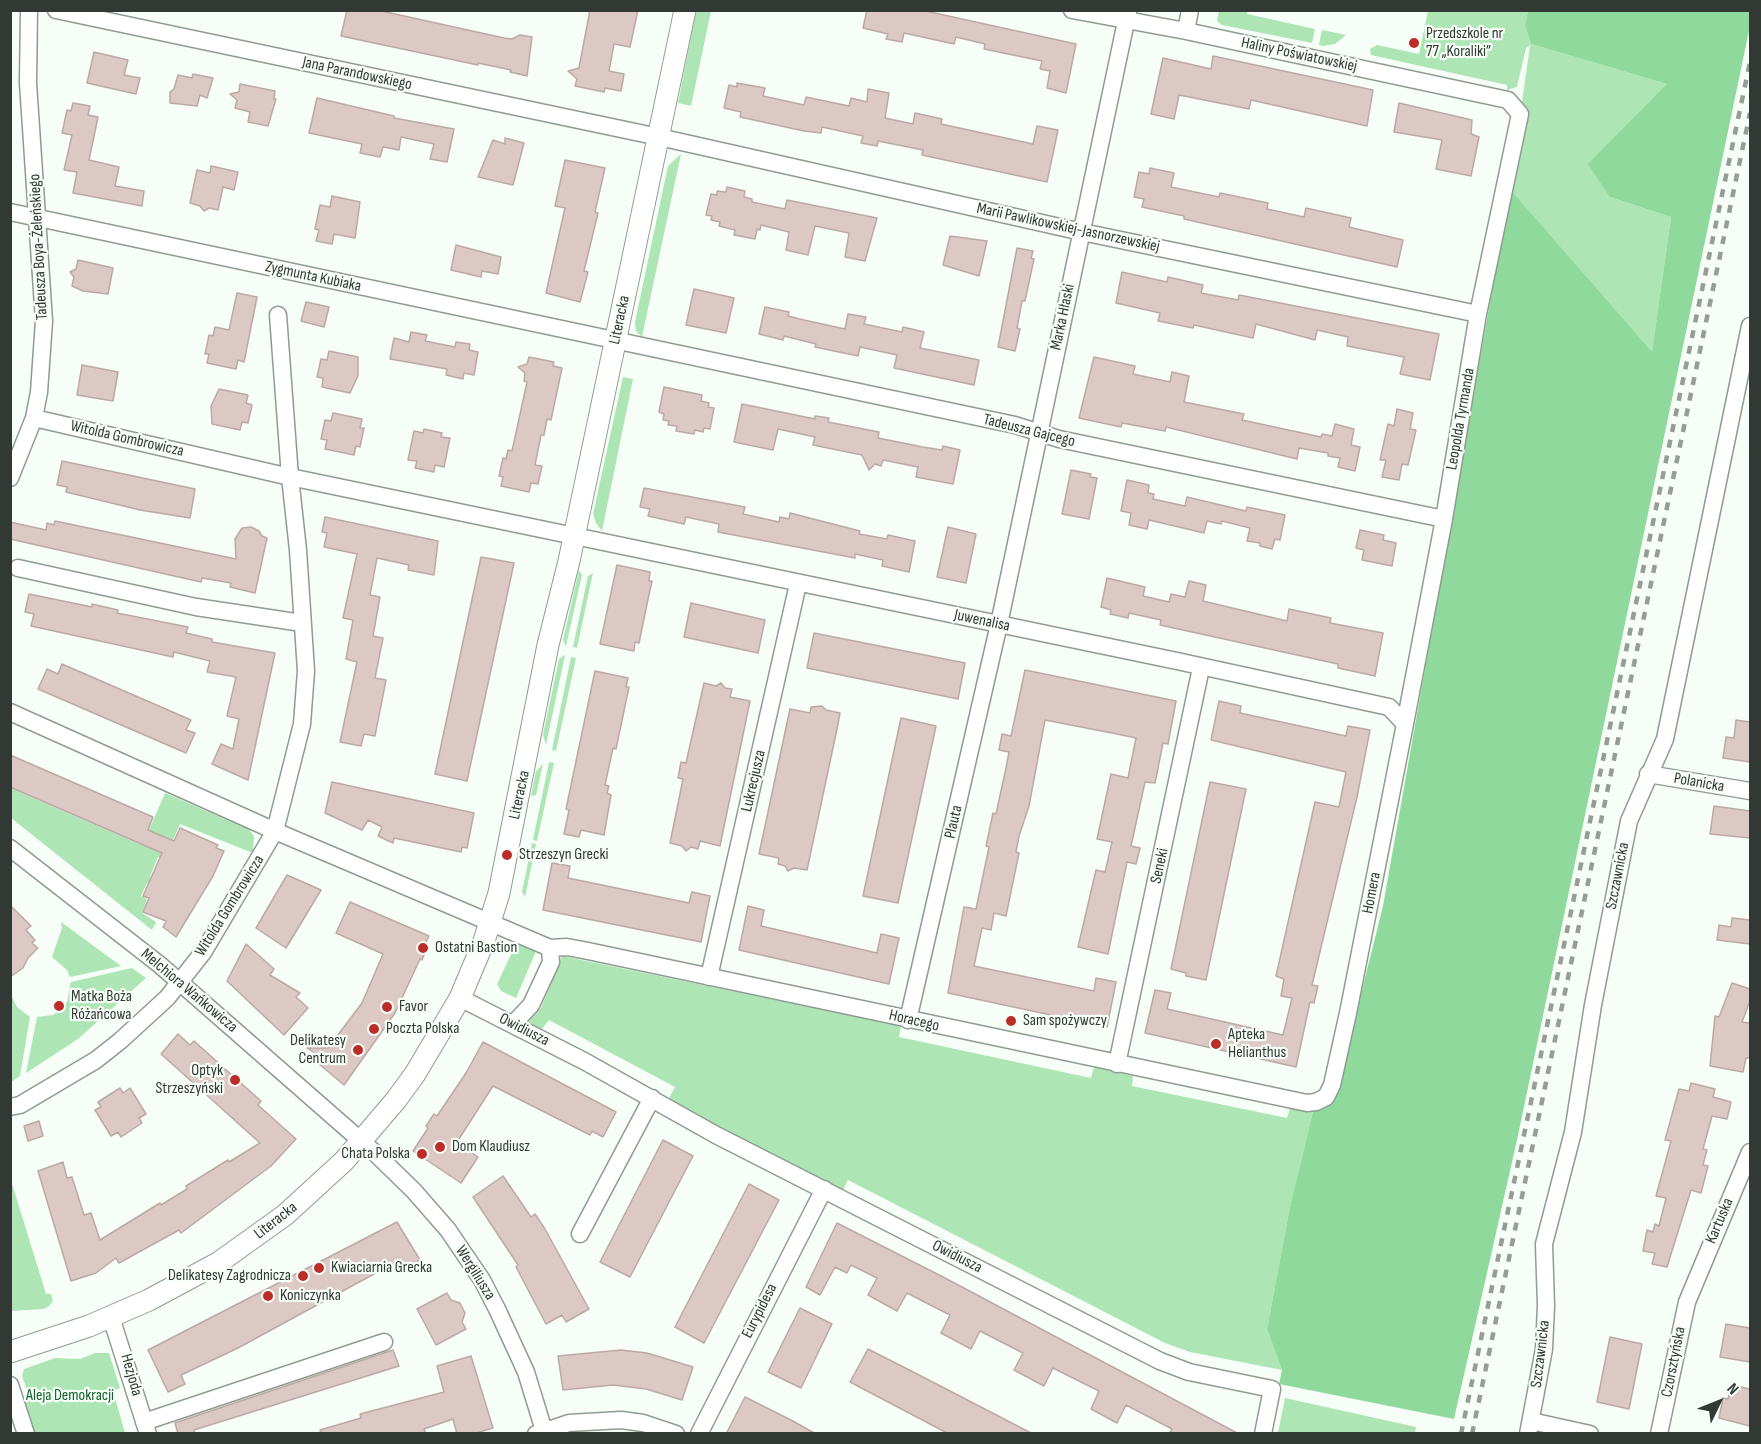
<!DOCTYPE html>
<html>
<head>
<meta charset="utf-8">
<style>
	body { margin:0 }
	#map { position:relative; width:1761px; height:1444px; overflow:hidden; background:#f6fef7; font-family:"Sofia Sans Condensed",sans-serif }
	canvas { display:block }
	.frame { position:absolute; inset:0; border:12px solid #323833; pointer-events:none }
	.north { position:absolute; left:1689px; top:1372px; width:60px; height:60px; -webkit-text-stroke:4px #f6fef7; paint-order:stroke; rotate:47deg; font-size:16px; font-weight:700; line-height:24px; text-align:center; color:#323833 }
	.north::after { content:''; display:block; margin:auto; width:21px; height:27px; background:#323833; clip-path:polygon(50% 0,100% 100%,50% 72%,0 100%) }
</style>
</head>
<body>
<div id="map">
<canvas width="1761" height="1444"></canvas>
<div class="frame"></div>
<div class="north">N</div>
</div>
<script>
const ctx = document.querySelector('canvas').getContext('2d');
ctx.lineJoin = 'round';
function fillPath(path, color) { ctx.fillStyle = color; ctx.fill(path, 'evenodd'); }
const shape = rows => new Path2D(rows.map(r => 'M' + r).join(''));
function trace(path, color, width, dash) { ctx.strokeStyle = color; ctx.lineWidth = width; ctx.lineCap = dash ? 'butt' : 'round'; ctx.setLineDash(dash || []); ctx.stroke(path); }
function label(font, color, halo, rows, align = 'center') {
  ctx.font = font + ' "Sofia Sans Condensed",sans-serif'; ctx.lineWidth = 4.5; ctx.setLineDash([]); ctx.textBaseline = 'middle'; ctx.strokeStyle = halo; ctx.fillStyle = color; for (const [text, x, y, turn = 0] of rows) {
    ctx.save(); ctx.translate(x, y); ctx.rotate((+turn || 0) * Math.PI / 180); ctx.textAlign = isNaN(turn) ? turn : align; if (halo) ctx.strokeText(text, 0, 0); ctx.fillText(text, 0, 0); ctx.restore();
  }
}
fillPath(shape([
	[696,11,711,11,691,106,678,103],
	[1219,11,1248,11,1247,14,1315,29,1312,43,1222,25,1217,21],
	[1428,11,1528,11,1525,25,1531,44,1667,84,1610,197,1671,217,1652,353,1510,189,1530,45,1526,48,1517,87,1507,90,1507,85,1371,55,1370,49,1377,45,1419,54],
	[1322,30,1346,35,1335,44,1323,46,1319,45],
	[681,154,642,337,636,331,635,322,668,166],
	[623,377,633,379,602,531,596,523,593,514],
	[579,570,582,575,566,646,563,640],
	[593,573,577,648,573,647,588,576],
	[565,655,546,745,543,735,559,659],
	[571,657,576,658,556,751,552,750],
	[549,762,554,763,537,841,533,840],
	[543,764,536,795,531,796,536,771],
	[10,788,139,844,140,840,144,842,165,793,243,827,245,824,254,836,253,853,180,824,173,840,167,837,161,850,165,859,158,857,150,876,156,879,153,886,147,883,141,896,147,899,142,913,156,922,152,930,11,818],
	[532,843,536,844,525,897,522,892],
	[61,922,121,966,70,977,67,970,52,957,62,928],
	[517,942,533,947,536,951,516,998,501,991,497,984],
	[562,956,901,1026,899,1037,1091,1078,1094,1067,1133,1076,1132,1086,1287,1118,1290,1108,1313,1111,1290,1207,1267,1329,1282,1370,1190,1352,1165,1343,848,1180,842,1192,667,1102,675,1087,549,1020,541,1030,527,1023,541,1008],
	[132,968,146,978,78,1039,26,1073,37,1017,53,1015,60,1010,67,1002,71,982],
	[11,995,17,1007,30,1017,20,1076,11,1082],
	[10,1177,46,1294,51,1294,53,1301,48,1307,43,1309,11,1311],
	[95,1353,109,1353,120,1388,113,1391,125,1433,33,1433,22,1400,30,1398,22,1376,24,1369,55,1358,80,1359],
	[1285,1398,1416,1427,1415,1433,1278,1433]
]), '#ade5b5');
fillPath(shape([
	[1528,11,1750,11,1750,26,1517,1140,1454,1419,1279,1384,1282,1370,1267,1329,1290,1207,1313,1111,1322,1107,1336,1094,1383,906,1510,189,1652,352,1671,217,1610,197,1588,164,1667,84,1531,44,1525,25]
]), '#8ed99b');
const building = shape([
	[347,10,377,10,504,38,512,39,520,35,532,37,527,76,510,72,511,70,478,63,478,65,341,36,347,10],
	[590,10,638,10,630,47,614,44,609,71,624,74,621,91,605,88,604,92,575,86,577,79,568,71,579,68,590,10],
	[867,10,921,10,1076,44,1066,93,1047,88,1050,71,1040,69,1042,61,984,49,985,44,956,37,954,44,904,33,902,42,886,39,888,34,863,28,867,10],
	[94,52,128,60,124,75,140,78,136,94,87,83,94,52],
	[1213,56,1373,90,1367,126,1251,100,1249,109,1179,95,1174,119,1151,114,1163,58,1211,69,1213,56],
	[193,74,213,78,207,98,200,95,197,106,170,103,170,92,174,89,178,75,192,78,193,74],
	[737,83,765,88,763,96,804,105,806,97,849,106,851,98,867,102,868,89,889,93,885,118,913,124,915,113,942,119,941,124,1033,144,1037,126,1058,130,1047,182,922,155,923,150,878,141,877,146,861,143,863,136,822,127,821,133,804,131,740,117,741,112,724,108,729,85,737,87,737,83],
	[240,84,275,91,274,99,276,99,268,126,248,122,250,112,235,108,237,100,230,94,239,92,240,84],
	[317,98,394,116,394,118,454,129,447,162,430,159,434,144,401,137,399,150,383,147,380,157,360,153,362,144,309,133,317,98],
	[73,103,90,106,88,115,98,117,89,160,119,167,115,186,144,191,142,206,73,193,77,172,64,170,72,135,62,133,67,110,71,111,73,103],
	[1399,103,1472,120,1471,134,1479,137,1471,176,1436,169,1442,140,1394,132,1399,103],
	[505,138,524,143,513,185,478,177,493,140,505,144,505,138],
	[565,160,605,168,595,212,598,213,584,271,588,272,580,302,546,293,565,208,555,206,565,160],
	[211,166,238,172,234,190,223,187,218,210,209,208,204,211,200,206,190,203,197,170,210,173,211,166],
	[1150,168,1174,173,1171,187,1219,197,1220,193,1268,203,1267,209,1304,217,1306,208,1351,218,1349,227,1403,240,1397,267,1184,219,1184,216,1142,207,1144,199,1134,197,1139,172,1149,174,1150,168],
	[727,187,745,191,744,197,752,199,752,202,785,209,787,200,877,218,865,261,845,257,849,233,815,226,808,255,786,250,789,232,761,225,760,230,757,229,755,239,734,235,735,230,719,226,720,222,711,220,712,216,706,215,711,194,717,195,717,191,726,192,727,187],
	[332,196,360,202,355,238,334,234,332,244,316,241,319,230,315,229,320,205,330,207,332,196],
	[950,236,987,241,979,276,943,265,950,236],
	[456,245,501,257,498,274,482,271,481,277,451,270,456,245],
	[1017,248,1033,251,1031,258,1034,259,1025,301,1022,301,1017,328,1020,329,1015,351,998,347,1017,248],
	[78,260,113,268,108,294,83,291,72,286,74,277,70,272,76,269,78,260],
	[1122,272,1167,282,1168,277,1203,285,1201,293,1238,300,1239,295,1439,334,1430,380,1400,374,1404,357,1347,346,1348,337,1317,330,1315,340,1256,324,1253,338,1194,325,1193,328,1158,321,1160,313,1116,303,1122,272],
	[694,289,734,298,726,333,686,325,694,289],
	[237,293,257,297,244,362,238,360,236,369,207,363,209,354,205,354,209,335,213,336,215,327,229,330,237,293],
	[306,302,329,307,324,327,301,321,306,302],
	[765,307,789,312,788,316,804,320,845,329,848,314,866,317,864,324,902,332,903,327,924,332,920,348,979,360,974,385,894,368,897,355,860,347,858,356,815,347,816,344,784,336,783,340,759,334,765,307],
	[411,332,427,335,425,341,455,347,456,342,470,344,469,350,478,352,474,375,464,373,463,379,446,375,447,369,390,359,394,338,409,342,411,332],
	[329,351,358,357,358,376,350,393,322,387,323,378,317,377,321,359,327,360,329,351],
	[529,357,554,362,553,366,562,368,551,420,547,419,544,435,541,435,535,465,542,466,538,484,531,483,529,492,501,486,503,477,499,476,503,458,506,459,508,450,512,451,527,382,524,381,525,373,518,367,527,364,529,357],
	[1094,357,1135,366,1133,374,1170,382,1172,372,1189,376,1184,402,1244,414,1242,420,1321,437,1322,434,1332,436,1335,424,1354,429,1351,445,1360,447,1355,471,1338,467,1340,458,1328,456,1328,453,1299,448,1297,459,1166,427,1165,431,1122,423,1121,427,1079,418,1094,357],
	[82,365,118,372,113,401,77,395,82,365],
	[664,387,702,395,701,401,709,403,708,407,714,408,710,429,704,428,703,432,695,430,694,434,676,431,677,426,668,425,669,421,663,420,664,414,659,412,664,387],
	[219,389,248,395,246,403,252,405,248,423,242,422,240,430,212,424,211,406,219,389],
	[742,404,815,419,815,416,829,418,828,422,879,432,878,438,923,447,942,450,943,446,960,450,953,484,916,477,918,467,883,460,881,466,875,464,869,470,862,455,813,445,815,437,778,429,773,450,734,442,742,404],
	[1397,409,1413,413,1410,429,1416,430,1408,465,1402,464,1399,480,1382,477,1386,460,1380,460,1388,424,1394,426,1397,409],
	[333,413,362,419,360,428,364,428,360,447,356,446,354,455,325,449,327,440,321,439,325,420,331,421,333,413],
	[424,429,442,433,441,437,450,438,444,467,435,465,434,472,415,468,417,461,408,460,414,431,423,433,424,429],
	[62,461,195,489,190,518,140,510,66,492,67,487,57,485,62,461],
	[1071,470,1091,474,1090,477,1097,478,1089,519,1062,514,1071,470],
	[1127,480,1149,485,1148,493,1154,494,1153,499,1185,506,1187,497,1246,511,1247,507,1285,515,1280,540,1275,539,1272,549,1260,546,1260,543,1247,541,1250,528,1222,521,1221,524,1207,521,1204,533,1149,520,1147,529,1129,525,1131,513,1121,511,1127,480],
	[644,488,745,507,743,514,779,522,780,517,789,519,790,513,860,531,859,534,887,539,888,535,915,541,909,572,882,566,883,560,855,554,855,558,718,532,719,524,686,517,684,524,648,516,650,509,640,507,644,488],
	[325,517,438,541,434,575,408,570,409,565,377,558,370,595,380,597,373,636,383,638,375,678,386,680,375,736,364,734,361,746,340,742,357,662,346,659,353,620,343,618,357,554,324,547,327,533,322,532,325,517],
	[55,521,236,559,235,539,242,528,251,527,259,531,262,536,267,538,255,593,230,587,231,583,202,578,201,582,10,539,10,522,46,530,47,523,54,525,55,521],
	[948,527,976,534,966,583,937,577,948,527],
	[1360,530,1384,535,1383,540,1396,543,1392,566,1362,560,1364,550,1356,548,1360,530],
	[481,557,514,563,467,781,435,774,481,557],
	[617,565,650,572,649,581,652,581,647,604,639,643,635,642,634,651,600,644,617,565],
	[1107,578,1145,587,1143,596,1169,602,1171,594,1185,597,1189,581,1206,585,1203,601,1287,621,1289,609,1331,618,1330,623,1383,633,1375,676,1338,668,1338,664,1160,625,1161,620,1129,613,1128,618,1110,614,1111,610,1101,607,1107,578],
	[29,594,92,607,92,604,109,608,118,610,117,613,188,627,186,633,212,639,212,642,275,653,248,780,212,764,221,744,233,749,239,719,227,716,236,677,207,672,210,661,174,652,173,657,31,626,34,614,25,612,29,594],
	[691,603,765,620,758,653,684,637,691,603],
	[814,633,965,663,958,699,807,668,814,633],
	[62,664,191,720,186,730,195,733,186,753,38,689,47,669,58,674,62,664],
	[1025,670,1176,701,1168,744,1163,743,1155,783,1145,782,1131,846,1140,848,1136,864,1127,862,1108,954,1078,947,1096,870,1105,872,1112,842,1097,839,1111,774,1128,778,1136,738,1117,734,1045,720,1029,806,1019,836,1016,852,1019,853,1006,916,994,913,991,930,982,928,974,966,1094,991,1096,978,1116,982,1107,1027,948,993,964,907,976,909,989,847,986,846,993,813,996,814,1006,768,1009,752,999,750,1002,734,1011,736,1025,670],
	[595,671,628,678,626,687,629,687,616,749,613,748,605,785,609,786,607,793,611,795,604,835,581,830,579,837,564,834,569,810,566,809,595,671],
	[704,683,716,686,721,683,725,688,732,689,730,697,750,701,720,846,700,841,698,849,691,847,686,851,682,846,670,843,683,779,678,778,681,762,686,763,704,683],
	[1219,701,1241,706,1240,713,1346,736,1348,726,1370,730,1357,797,1312,985,1318,986,1314,1003,1310,1002,1296,1067,1145,1033,1155,990,1171,993,1167,1009,1283,1035,1292,998,1281,996,1284,979,1276,976,1315,802,1339,807,1346,772,1211,740,1219,701],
	[822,706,826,710,840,713,837,729,807,870,794,868,788,871,785,866,778,864,779,858,759,854,765,826,790,709,810,713,811,707,822,706],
	[901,718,936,726,898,903,863,896,901,718],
	[1736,720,1750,722,1750,762,1723,758,1726,737,1734,738,1736,720],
	[10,755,153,817,148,830,174,841,180,828,218,845,216,848,224,851,213,876,176,937,163,927,166,921,143,912,149,898,143,896,162,853,10,787,10,755],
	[332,782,474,813,467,848,462,847,461,852,394,838,393,843,378,836,382,827,368,820,362,830,325,813,332,782],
	[1210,782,1246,789,1206,980,1186,976,1186,973,1171,969,1210,782],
	[1714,806,1750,811,1750,838,1710,834,1714,806],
	[552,863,570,866,568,878,689,903,692,892,710,896,701,942,543,910,552,863],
	[287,875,321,890,286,948,256,928,287,875],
	[350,902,429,936,425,944,428,945,422,960,420,959,395,1013,344,1085,318,1063,322,1058,307,1048,328,1048,362,1003,383,954,336,933,350,902],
	[10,905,31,926,26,930,35,940,32,943,38,948,28,958,23,968,10,977,10,905],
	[748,906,764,910,761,926,877,953,881,934,899,938,889,984,739,950,748,906],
	[1732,918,1750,920,1750,944,1717,940,1719,925,1731,927,1732,918],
	[246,944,274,969,270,975,300,993,296,997,308,1008,284,1035,227,981,246,944],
	[1732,983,1750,989,1750,1001,1742,1022,1750,1023,1750,1058,1746,1058,1743,1072,1710,1066,1715,1016,1719,1017,1732,983],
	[178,1034,190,1045,194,1041,224,1068,261,1101,258,1105,296,1139,271,1166,181,1233,179,1230,119,1263,116,1258,96,1273,71,1281,38,1171,63,1162,67,1178,72,1177,84,1215,91,1213,100,1240,160,1203,161,1205,187,1189,186,1186,228,1160,229,1162,260,1143,161,1054,178,1034],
	[483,1042,616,1112,603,1137,592,1131,590,1135,493,1086,457,1142,478,1157,461,1183,413,1151,428,1128,426,1126,434,1114,437,1116,466,1073,483,1042],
	[1691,1083,1715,1089,1713,1097,1731,1102,1727,1119,1712,1116,1703,1149,1707,1150,1703,1165,1708,1166,1701,1193,1691,1190,1667,1267,1652,1264,1655,1253,1643,1251,1647,1230,1653,1232,1655,1224,1659,1226,1666,1198,1656,1196,1671,1141,1665,1140,1679,1089,1689,1091,1691,1083],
	[120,1088,123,1093,130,1088,146,1114,139,1118,142,1123,121,1137,118,1132,111,1136,95,1110,101,1107,98,1102,120,1088],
	[39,1121,43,1136,28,1141,24,1126,39,1121],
	[663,1140,693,1156,630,1277,600,1262,663,1140],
	[503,1176,531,1217,535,1214,545,1229,589,1309,566,1322,562,1315,546,1324,516,1267,518,1265,473,1197,503,1176],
	[749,1184,779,1200,704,1343,675,1327,749,1184],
	[397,1222,420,1260,401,1271,396,1262,238,1348,181,1375,185,1384,168,1392,148,1350,397,1222],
	[837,1223,945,1278,1239,1434,1169,1434,1172,1429,1126,1405,1117,1423,1091,1409,1099,1391,1053,1368,1044,1386,1014,1370,1023,1353,980,1331,971,1349,941,1333,950,1315,907,1293,897,1311,868,1295,877,1278,851,1265,847,1273,835,1267,820,1295,806,1287,837,1223],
	[447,1293,451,1300,460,1303,465,1313,462,1322,466,1329,436,1345,417,1309,447,1293],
	[800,1308,832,1324,801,1388,768,1372,800,1308],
	[1726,1324,1750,1328,1750,1362,1720,1357,1726,1324],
	[1610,1337,1642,1344,1629,1409,1597,1402,1610,1337],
	[868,1349,921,1376,1033,1434,949,1434,850,1382,868,1349],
	[393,1350,399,1366,194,1430,195,1434,178,1434,175,1423,393,1350],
	[621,1350,647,1353,693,1367,682,1400,646,1389,613,1385,563,1390,558,1356,621,1350],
	[471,1356,493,1428,473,1434,457,1434,453,1419,424,1429,426,1434,321,1434,320,1430,361,1418,360,1414,444,1392,437,1366,471,1356],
	[1731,1385,1750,1389,1750,1426,1719,1418,1723,1398,1728,1399,1731,1385],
	[745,1397,791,1420,816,1434,726,1434,745,1397]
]);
fillPath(building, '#dcc9c6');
trace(building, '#bca9a6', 1.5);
const minor = shape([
	[56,10,659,137,1082,232,1478,314],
	[1072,10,1186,31,1508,100,1520,114,1478,314,1444,519,1405,724],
	[1186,31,1190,10],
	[10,212,1015,425,1059,439,1444,519],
	[34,418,290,477,1177,661,1389,707,1405,724,1348,1013,1332,1085,1326,1097,1316,1102,1307,1103,588,951,567,947,550,948,275,831,302,724,306,671,298,550,290,477,278,315],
	[10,478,34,418,39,392,44,321,28,83,29,10],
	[18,568,196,607,302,623],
	[10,712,275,831,204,951,167,998,120,1041,96,1060,20,1105,10,1107],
	[1648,774,1750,791],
	[10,848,160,965,376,1154,414,1191,448,1230,482,1280,497,1309,526,1372,545,1434],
	[709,977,798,584],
	[460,998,584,1061,716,1135,1160,1361,1189,1372,1272,1389,1263,1434],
	[908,1020,999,624,1128,12],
	[513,1024,531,1005,551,962,550,948],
	[1117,1064,1201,668],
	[580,1234,652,1098],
	[111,1317,148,1434],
	[10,1385,26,1434],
	[1531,1421,1590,1434],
	[144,1422,384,1342],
	[536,1434,569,1423,621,1420,643,1423,676,1434],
	[699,1434,824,1189],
	[1528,1434,1544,1349,1546,1306,1544,1244,1573,1132,1593,1005,1629,821,1665,739,1750,326],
	[1659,1434,1687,1302,1750,1152]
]);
const tertiary = shape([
	[10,1352,89,1326,149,1300,218,1263,285,1215,344,1161,396,1100,415,1074,460,998,484,941,499,893,548,645,569,561,685,10]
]);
trace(minor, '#8f9c91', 19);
trace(tertiary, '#8f9c91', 23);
trace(minor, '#fff', 16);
trace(tertiary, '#fff', 21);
trace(shape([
	[1461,1434,1750,62],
	[1472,1434,1750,113]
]), '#969d97', 4.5, [8, 8]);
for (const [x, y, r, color] of [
	[1414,43,6,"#bc2d2a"],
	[507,855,6,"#bc2d2a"],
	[423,948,6,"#bc2d2a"],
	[59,1006,6,"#bc2d2a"],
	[387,1007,6,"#bc2d2a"],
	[1011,1021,6,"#bc2d2a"],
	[374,1029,6,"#bc2d2a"],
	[1216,1044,6,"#bc2d2a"],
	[358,1050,6,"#bc2d2a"],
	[235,1080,6,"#bc2d2a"],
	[440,1147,6,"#bc2d2a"],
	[422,1154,6,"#bc2d2a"],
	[319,1268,6,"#bc2d2a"],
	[303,1276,6,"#bc2d2a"],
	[268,1296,6,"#bc2d2a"]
]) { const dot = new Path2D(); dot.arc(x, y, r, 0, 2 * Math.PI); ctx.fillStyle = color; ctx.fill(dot); trace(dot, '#f6fef7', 2); }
label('16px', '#323833', '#f6fef7', [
	["Przedszkole nr",1426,34],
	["77 „Koraliki”",1426,52],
	["Strzeszyn Grecki",519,855],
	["Ostatni Bastion",435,948],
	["Matka Boża",71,997],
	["Różańcowa",71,1015],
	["Favor",399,1007],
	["Sam spożywczy",1023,1021],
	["Poczta Polska",386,1029],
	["Apteka",1228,1035],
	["Helianthus",1228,1053],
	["Delikatesy",346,1041,"right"],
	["Centrum",346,1059,"right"],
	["Optyk",223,1071,"right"],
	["Strzeszyński",223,1089,"right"],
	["Dom Klaudiusz",452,1147],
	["Chata Polska",410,1154,"right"],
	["Kwiaciarnia Grecka",331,1268],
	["Delikatesy Zagrodnicza",291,1276,"right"],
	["Koniczynka",280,1296]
], 'left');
label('16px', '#323833', '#f6fef7', [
	["Haliny Poświatowskiej",1299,55,12],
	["Jana Parandowskiego",357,74,12],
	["Marii Pawlikowskiej-Jasnorzewskiej",1068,228,12],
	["Tadeusza Boya-Żeleńskiego",39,247,-93],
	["Zygmunta Kubiaka",313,277,12],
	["Marka Hłaski",1063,317,-78],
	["Literacka",620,320,-78],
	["Leopolda Tyrmanda",1461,419,-80],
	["Tadeusza Gajcego",1029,431,14],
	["Witolda Gombrowicza",127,439,13],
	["Juwenalisa",982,621,12],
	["Lukrecjusza",754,781,-77],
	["Polanicka",1699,783,10],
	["Literacka",520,795,-78],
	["Plauta",954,822,-77],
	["Seneki",1160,866,-78],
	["Szczawnicka",1618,876,-79],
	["Homera",1372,893,-79],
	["Witolda Gombrowicza",230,906,-58],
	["Melchiora Wańkowicza",189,991,40],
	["Horacego",914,1021,13],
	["Owidiusza",524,1030,27],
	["Literacka",276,1221,-38],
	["Kartuska",1720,1221,-67],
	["Owidiusza",957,1257,27],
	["Wergiliusza",475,1273,58],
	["Eurypidesa",760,1311,-63],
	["Szczawnicka",1541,1354,-83],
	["Czorsztyńska",1674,1362,-79],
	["Hezjoda",131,1375,74]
]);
label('16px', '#11632b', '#f6fef7', [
	["Aleja Demokracji",70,1396]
]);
</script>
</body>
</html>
